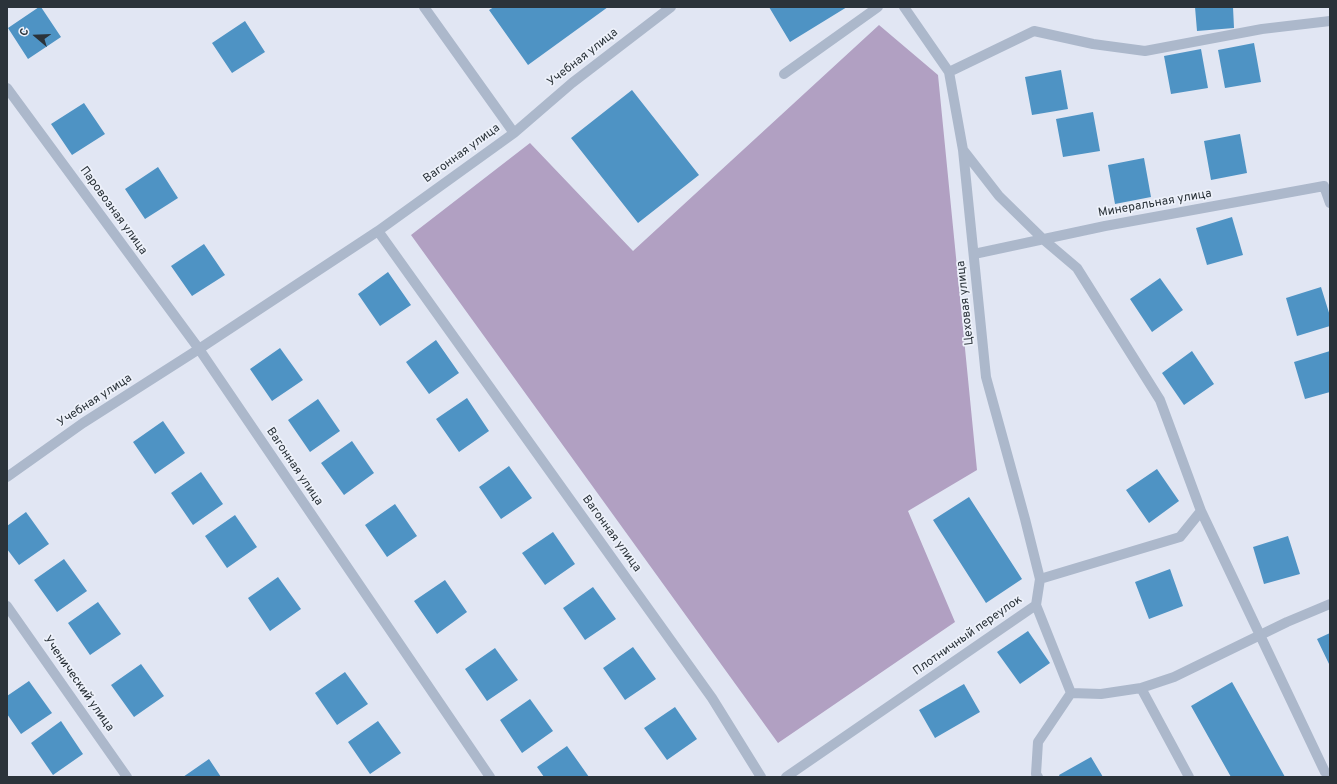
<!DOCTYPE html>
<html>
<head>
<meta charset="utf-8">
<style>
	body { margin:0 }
	#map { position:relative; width:1337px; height:784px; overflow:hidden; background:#e1e6f3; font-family:Overpass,sans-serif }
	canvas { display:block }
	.frame { position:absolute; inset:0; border:8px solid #2b333a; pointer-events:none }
	.north { position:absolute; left:16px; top:16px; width:40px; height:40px; -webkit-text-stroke:3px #edf1fa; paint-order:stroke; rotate:289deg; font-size:11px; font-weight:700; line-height:16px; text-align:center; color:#2b333a }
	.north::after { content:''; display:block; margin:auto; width:14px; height:18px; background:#2b333a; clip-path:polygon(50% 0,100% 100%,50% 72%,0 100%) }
</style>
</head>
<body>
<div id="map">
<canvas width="1337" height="784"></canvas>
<div class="frame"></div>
<div class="north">С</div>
</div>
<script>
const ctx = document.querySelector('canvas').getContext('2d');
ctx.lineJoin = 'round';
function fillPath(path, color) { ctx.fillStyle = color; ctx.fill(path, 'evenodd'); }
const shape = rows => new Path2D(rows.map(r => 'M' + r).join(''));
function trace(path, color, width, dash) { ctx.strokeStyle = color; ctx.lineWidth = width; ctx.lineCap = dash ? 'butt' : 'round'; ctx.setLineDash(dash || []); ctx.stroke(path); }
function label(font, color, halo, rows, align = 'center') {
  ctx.font = font + ' Overpass,sans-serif'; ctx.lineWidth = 3.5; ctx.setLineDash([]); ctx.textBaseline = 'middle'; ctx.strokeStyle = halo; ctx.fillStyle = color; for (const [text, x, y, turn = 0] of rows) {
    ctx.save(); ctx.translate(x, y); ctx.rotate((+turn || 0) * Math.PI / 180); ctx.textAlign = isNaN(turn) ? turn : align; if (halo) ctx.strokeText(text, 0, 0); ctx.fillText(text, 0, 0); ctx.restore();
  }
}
fillPath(shape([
	[879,25,938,75,977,470,908,511,955,622,778,743,411,235,530,143,633,251]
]), '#b1a0c2');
fillPath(shape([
	[39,7,41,7,61,37,28,59,8,28],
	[494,7,608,7,528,65,489,10],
	[769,7,847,7,790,42],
	[1195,7,1233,7,1234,28,1197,31],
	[245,21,265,52,232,73,212,43],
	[1254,43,1261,82,1225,88,1218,50],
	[1201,49,1208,88,1171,94,1164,56],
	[1061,70,1068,109,1032,115,1025,77],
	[632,90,699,175,638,223,571,138],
	[84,103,105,134,72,155,51,124],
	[1093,112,1100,151,1063,157,1056,119],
	[1240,134,1247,173,1211,180,1204,141],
	[1144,158,1151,197,1115,204,1108,165],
	[158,167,178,198,145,219,125,189],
	[1232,217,1243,255,1207,265,1196,228],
	[204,244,225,275,192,296,171,266],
	[388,272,411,305,380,326,358,294],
	[1160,278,1183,310,1152,332,1130,299],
	[1321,287,1330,316,1330,326,1297,336,1286,298],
	[436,340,459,373,429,394,406,362],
	[280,348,303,380,272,401,250,369],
	[1192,351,1214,384,1184,405,1162,373],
	[1330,351,1330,392,1305,399,1294,362],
	[467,398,489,431,459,452,436,419],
	[318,399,340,431,310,452,288,420],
	[163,421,185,453,155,474,133,442],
	[352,441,374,473,344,495,321,463],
	[509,466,532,498,501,519,479,487],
	[1157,469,1179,501,1149,523,1126,490],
	[201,472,223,504,193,525,171,493],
	[969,497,1022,579,986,603,933,520],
	[395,504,417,536,387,557,365,525],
	[26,512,49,544,19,565,7,549,7,526],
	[235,515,257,547,227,568,205,536],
	[553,532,575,564,545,585,522,553],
	[1288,536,1300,574,1264,584,1253,547],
	[64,559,87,591,57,612,34,580],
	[1170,569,1183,606,1149,619,1135,582],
	[278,577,301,609,270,631,248,598],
	[445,580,467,612,437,634,414,601],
	[593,587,616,619,585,640,563,608],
	[98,602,121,634,90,655,68,623],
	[1028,631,1050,663,1020,684,997,652],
	[1330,633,1330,666,1317,639],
	[633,647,656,679,625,700,603,668],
	[495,648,518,680,487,701,465,669],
	[141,664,164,696,134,717,111,685],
	[345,672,368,704,337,725,315,693],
	[29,681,52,713,21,734,7,714,7,696],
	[1232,682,1285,777,1231,777,1191,706],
	[964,684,980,712,935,738,919,710],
	[530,699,553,731,522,753,500,720],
	[675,707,697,739,667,760,644,728],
	[61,721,83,754,53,775,31,743],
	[378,721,401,753,370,774,348,742],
	[567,746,589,777,544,777,537,767],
	[1091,757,1103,777,1060,777,1059,775],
	[209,759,221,777,183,777]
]), '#4e93c4');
trace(shape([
	[424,7,514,133,378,231,199,349,490,777],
	[904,7,949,72,963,150,986,377,1025,519,1040,579,1036,605],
	[949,72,1034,31,1093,44,1145,51,1262,29,1330,21],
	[784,74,878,7],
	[7,88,199,349,83,423,7,477],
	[514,133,572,83,671,7],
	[964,151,999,196,1044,240,1077,268,1160,400,1201,511,1180,537,1040,579],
	[378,231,712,698,761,777],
	[974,254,1105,226,1324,186,1330,203],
	[1201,511,1325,772,1329,777],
	[1036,605,1071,693,1101,694,1141,688,1174,677,1287,622,1330,604],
	[7,606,127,777],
	[1141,688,1189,777],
	[786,777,1036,605],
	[1038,777,1036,774,1038,742,1071,693]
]), '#acb8cb', 10);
label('12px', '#2b333a', '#edf1fa', [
	["Учебная улица",583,58,-38],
	["Вагонная улица",462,154,-36],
	["Минеральная улица",1155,204,-10],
	["Паровозная улица",113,211,54],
	["Цеховая улица",966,303,-96],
	["Учебная улица",95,401,-33],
	["Вагонная улица",294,467,56],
	["Вагонная улица",611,534,54],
	["Плотничный переулок",968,636,-35],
	["Ученический улица",78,684,55]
]);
</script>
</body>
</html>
